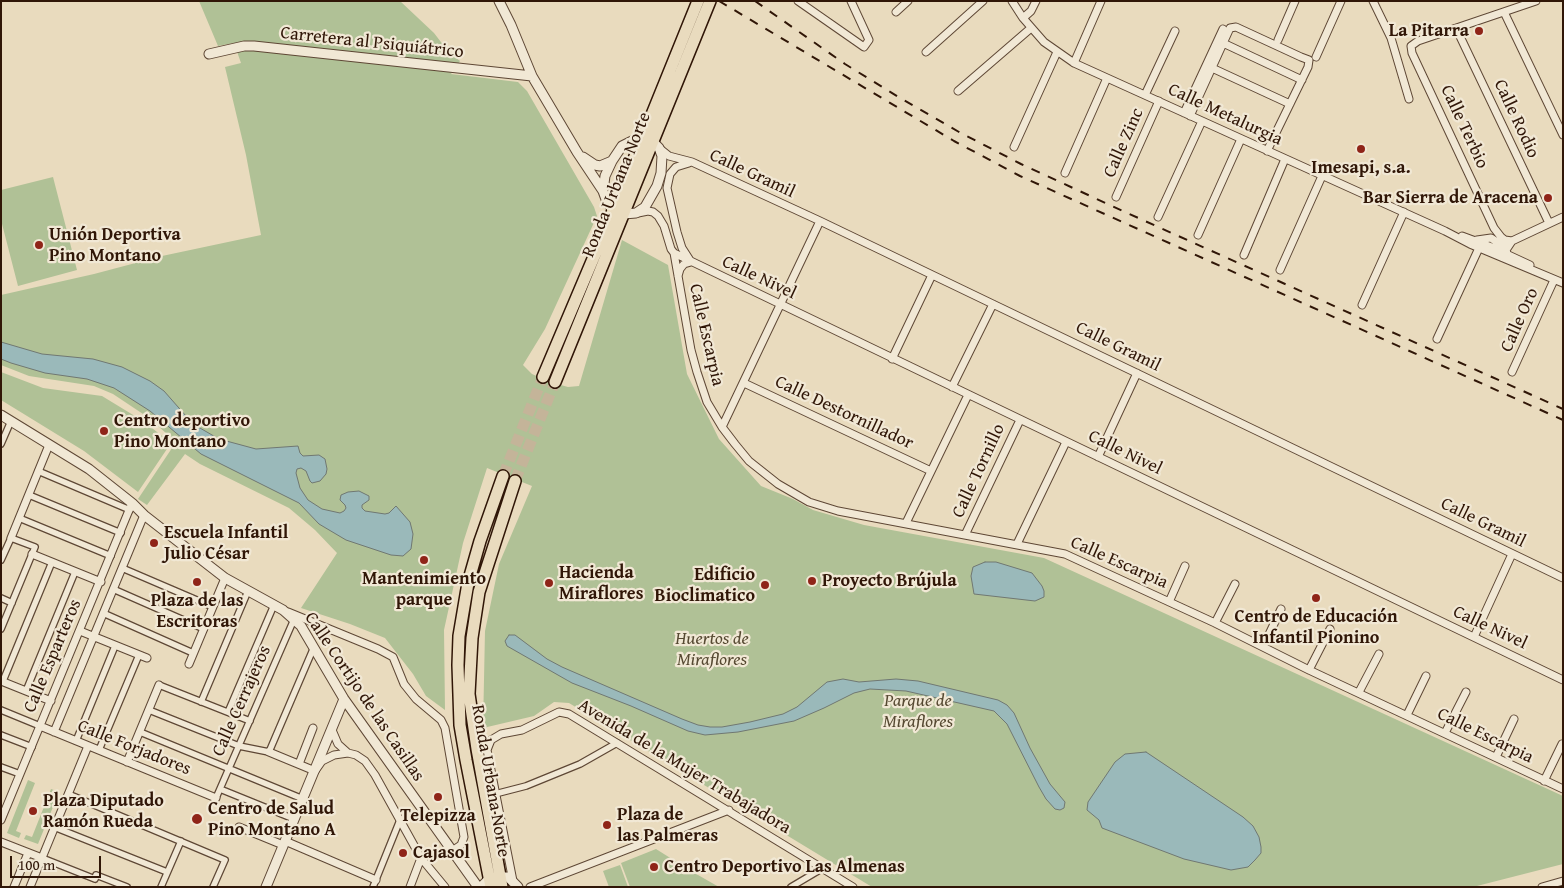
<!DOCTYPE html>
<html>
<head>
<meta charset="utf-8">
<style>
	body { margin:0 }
	#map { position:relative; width:1564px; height:888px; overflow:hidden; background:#e9dbbe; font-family:"Gentium Book Plus",serif }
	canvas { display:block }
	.frame { position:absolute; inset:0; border:2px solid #301607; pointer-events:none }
	.scale { position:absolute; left:10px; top:856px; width:91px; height:22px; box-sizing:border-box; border:2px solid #301607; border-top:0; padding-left:6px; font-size:15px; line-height:18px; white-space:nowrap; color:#301607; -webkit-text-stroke:4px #f1e8d5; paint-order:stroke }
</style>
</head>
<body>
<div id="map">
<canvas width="1564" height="888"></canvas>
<div class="frame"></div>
<div class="scale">100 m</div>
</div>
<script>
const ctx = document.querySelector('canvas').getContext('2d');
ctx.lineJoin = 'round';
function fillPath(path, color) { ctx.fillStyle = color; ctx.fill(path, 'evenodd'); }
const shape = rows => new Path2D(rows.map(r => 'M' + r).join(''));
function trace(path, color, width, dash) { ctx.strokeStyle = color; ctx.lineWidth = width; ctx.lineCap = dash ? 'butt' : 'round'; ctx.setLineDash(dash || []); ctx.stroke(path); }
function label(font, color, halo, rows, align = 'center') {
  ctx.font = font + ' "Gentium Book Plus",serif'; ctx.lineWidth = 4.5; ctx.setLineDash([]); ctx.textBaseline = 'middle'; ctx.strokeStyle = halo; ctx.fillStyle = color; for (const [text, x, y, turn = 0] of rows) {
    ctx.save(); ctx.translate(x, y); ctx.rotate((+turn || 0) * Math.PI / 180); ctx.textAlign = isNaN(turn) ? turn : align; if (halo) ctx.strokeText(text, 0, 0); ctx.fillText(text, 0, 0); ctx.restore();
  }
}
fillPath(shape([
	[199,1,400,1,434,33,444,46,460,61,451,74,518,82,527,91,594,207,597,216,545,329,523,365,532,374,550,382,568,387,579,386,622,240,668,265,687,374,719,439,761,486,793,499,813,510,864,525,1044,558,1563,796,1563,864,1473,887,872,887,569,703,554,702,534,716,483,728,485,631,499,564,532,486,487,468,463,543,444,630,445,710,426,696,413,674,385,638,350,624,301,608,337,553,315,530,289,508,200,464,185,454,147,505,138,499,176,442,149,418,113,394,94,386,29,376,1,365,1,295,94,274,162,256,261,235,246,155,225,67,241,63,234,43,218,46],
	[53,177,77,270,18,286,1,220,1,190],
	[1,372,43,388,102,396,143,421,171,443,138,492,84,451,1,400],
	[28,780,35,783,16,831,21,833,19,838,7,833],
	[51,789,59,792,38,844,24,839,26,835,32,837],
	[656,849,691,871,719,887,630,887,621,863],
	[620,865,628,887,609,887,603,871]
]), '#b0c196');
const water = shape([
	[1,342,42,354,93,359,122,367,150,381,164,391,193,424,219,439,256,449,298,446,300,453,303,456,319,455,325,459,327,469,326,474,320,481,312,483,310,481,306,471,301,468,297,469,296,473,300,488,308,500,322,509,340,513,344,511,346,508,345,505,340,500,341,495,348,492,359,491,369,496,369,500,362,505,362,508,365,511,385,514,389,513,396,506,410,522,413,534,411,549,403,556,391,555,346,540,319,524,299,503,201,454,150,411,114,388,87,379,45,373,11,363,1,359,1,342],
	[985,562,996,562,1032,573,1042,586,1044,591,1044,597,1035,601,974,594,971,576,973,567,985,562],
	[509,635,515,635,547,659,562,667,682,719,698,725,710,727,722,727,750,722,783,714,797,707,827,682,843,679,859,682,896,679,918,681,998,700,1007,705,1014,713,1030,748,1050,784,1065,802,1064,808,1060,810,1055,809,1046,799,1039,787,1007,724,994,711,906,691,870,689,854,693,824,708,794,721,738,732,705,735,688,731,631,706,572,683,507,646,505,641,509,635],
	[1146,752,1243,817,1253,826,1259,837,1261,847,1261,853,1255,860,1248,867,1231,870,1184,859,1102,828,1099,820,1087,810,1088,802,1115,762,1125,754,1146,752]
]);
fillPath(water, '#9ab9ba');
trace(water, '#707872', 1);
trace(shape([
	[503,476,543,377],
	[515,481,555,382]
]), '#c4b499', 11, [11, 5.5]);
const pedestrian = shape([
	[1,444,11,421],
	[38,471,130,510],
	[29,495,121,533],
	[19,518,111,556],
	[1,560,11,538,35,547,1,629],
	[122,568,213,607],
	[113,589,204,629],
	[1,598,12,603],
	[103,613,193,653],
	[3,681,52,562],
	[159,685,250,721],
	[26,691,75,572],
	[201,702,248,591],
	[1,710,40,726],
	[149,710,239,746,269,752,314,647],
	[228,712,274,605],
	[140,732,303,799],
	[1,735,32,747],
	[76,741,115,646],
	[99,750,139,655],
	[1,767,20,774],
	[220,789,294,819],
	[68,794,225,860,213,887],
	[495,794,526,786,580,764,617,743],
	[216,798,295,617],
	[54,827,167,872],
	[42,858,95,879,96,875,127,887],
	[161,887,181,841],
	[373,887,400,820],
	[791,887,823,868]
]);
const minor = shape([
	[798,1,864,47,869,40,851,1],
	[1012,1,1023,18,1044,42,1074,63,1445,231,1470,244,1563,283],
	[1373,1,1391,38,1409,99],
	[896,12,908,1],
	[1504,12,1563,135],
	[1023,18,1031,11,1036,1],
	[1456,28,1549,223],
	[1278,40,1295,1],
	[1223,43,1302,80],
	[926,52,983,1],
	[1316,57,1341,1],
	[1074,63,1101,1],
	[1212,68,1290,104],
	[958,91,1031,28],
	[1145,95,1175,31],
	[1184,113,1223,29],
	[1190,116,1230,28,1236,27,1301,57,1309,60,1308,67,1267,151],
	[1014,147,1057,52],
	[659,148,669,156,692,162,820,221,1563,578],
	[1065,173,1107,78],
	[1116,197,1159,101],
	[638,213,648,211,653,212,658,216,664,226,671,249,674,253,691,350,697,372,707,402,722,427,735,444,749,461,778,484,809,502,838,511,1065,554,1215,623,1309,670,1563,789],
	[1158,217,1202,121],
	[1198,235,1241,139],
	[1462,236,1489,246,1530,265],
	[1477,240,1491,238,1504,247,1507,253],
	[1512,241,1505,240,1501,237,1494,228,1412,53,1411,46,1418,41,1536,1],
	[1495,251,1500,254,1506,250,1512,241,1563,217],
	[674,253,1563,680],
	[1244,255,1285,159],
	[1280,270,1322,176],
	[678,276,680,269,684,264,691,262,682,248,677,232,667,188,670,174,676,167,689,163],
	[1362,305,1404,212],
	[1437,339,1479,248,1482,247],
	[892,359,932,275],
	[1512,372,1554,280],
	[744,383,931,471],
	[952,387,993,304],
	[722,427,820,221],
	[1098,457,1137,373],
	[906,523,968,395],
	[965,535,1020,420],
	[11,538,49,445],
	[1017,544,1066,442],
	[32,554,101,582],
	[1169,602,1185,566],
	[288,612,378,649,393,657,404,684,416,699,441,720,445,728,464,837,461,845,452,851],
	[1215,623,1235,584],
	[80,631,147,658],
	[1474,637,1512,554],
	[1263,647,1281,609],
	[189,664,225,578],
	[1309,670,1330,629],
	[1,681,51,701],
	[1359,692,1379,654],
	[1407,715,1426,676],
	[40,726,216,798],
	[332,730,338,744,348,753],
	[54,732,144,515],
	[1445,733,1466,692],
	[269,752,315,771,322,761,334,755,348,753,356,755,365,761,375,775,421,858,445,887],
	[1496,757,1514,719],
	[127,762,159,685],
	[299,764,313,728],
	[1544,781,1562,744],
	[1,820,132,503],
	[239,827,283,845],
	[285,841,376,880],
	[1,842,42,858],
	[513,881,487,750,491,740,501,734,522,730,559,712,569,714,853,887],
	[14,887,28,853],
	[30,887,88,746],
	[410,887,421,858],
	[530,887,729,810],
	[1542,887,1563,881]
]);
const tertiary = shape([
	[499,1,511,25,532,76,577,152,603,191,607,202,613,210,624,214,636,213,645,207,657,186,661,173,662,156,659,148,653,142,642,139,634,140,622,146,612,161,605,176,603,191],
	[209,54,244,46,254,46,532,76],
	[583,157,595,165,600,166,612,161],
	[1,415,89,469,132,503,144,515,225,578,283,610,301,626,344,699,478,887],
	[266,887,344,699],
	[481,887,490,878,500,877,508,877,518,887]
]);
const primary = shape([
	[543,377,604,233,698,1],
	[555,382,710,1],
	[491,887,466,760,460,725,458,665,459,636,468,583,480,541,503,476],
	[502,887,477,749,469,694,472,638,479,592,515,481]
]);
trace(pedestrian, '#5e4735', 8);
trace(minor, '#5e4735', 9);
trace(tertiary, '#5e4735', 11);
trace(primary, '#301607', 14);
trace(pedestrian, '#f1e8d5', 5.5);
trace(minor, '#f1e8d5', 7);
trace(tertiary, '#f1e8d5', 9);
trace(primary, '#e9dbbe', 11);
trace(shape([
	[719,1,954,141,1020,176,1563,420],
	[755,1,845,64,900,98,959,132,1021,164,1125,212,1563,409]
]), '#301607', 2, [9, 9]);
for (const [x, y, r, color] of [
	[1479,31,5,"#8f2418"],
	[1361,149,5,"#8f2418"],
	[1548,198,5,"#8f2418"],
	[39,245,5,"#8f2418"],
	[104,431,5,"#8f2418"],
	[154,543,5,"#8f2418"],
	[424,560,5,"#8f2418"],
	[812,581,5,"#8f2418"],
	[197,582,5,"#8f2418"],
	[549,583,5,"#8f2418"],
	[765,585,5,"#8f2418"],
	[1316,598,5,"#8f2418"],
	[438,797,5,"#8f2418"],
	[33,811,5,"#8f2418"],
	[197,819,6,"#8f2418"],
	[607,825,5,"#8f2418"],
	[403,853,5,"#8f2418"],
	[654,867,5,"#8f2418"]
]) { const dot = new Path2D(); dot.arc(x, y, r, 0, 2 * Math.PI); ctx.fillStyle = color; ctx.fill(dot); trace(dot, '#f1e8d5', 2); }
label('bold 18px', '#301607', '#f1e8d5', [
	["La Pitarra",1469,31,"right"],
	["Imesapi, s.a.",1361,168,"center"],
	["Bar Sierra de Aracena",1538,198,"right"],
	["Unión Deportiva",49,235],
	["Pino Montano",49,256],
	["Centro deportivo",114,421],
	["Pino Montano",114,442],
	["Escuela Infantil",164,533],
	["Julio César",164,554],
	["Hacienda",559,573],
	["Miraflores",559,594],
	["Edificio",755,575,"right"],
	["Bioclimatico",755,596,"right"],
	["Mantenimiento",424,579,"center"],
	["parque",424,600,"center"],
	["Proyecto Brújula",822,581],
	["Plaza de las",197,601,"center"],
	["Escritoras",197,622,"center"],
	["Centro de Educación",1316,617,"center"],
	["Infantil Pionino",1316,638,"center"],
	["Plaza Diputado",43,801],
	["Ramón Rueda",43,822],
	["Centro de Salud",208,809],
	["Pino Montano A",208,830],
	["Plaza de",617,815],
	["las Palmeras",617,836],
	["Telepizza",438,816,"center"],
	["Cajasol",413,853],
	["Centro Deportivo Las Almenas",664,867]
], 'left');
label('18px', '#301607', '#f1e8d5', [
	["Carretera al Psiquiátrico",372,43,6],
	["Calle Metalurgia",1225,115,25],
	["Calle Rodio",1516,119,65],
	["Calle Terbio",1464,127,65],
	["Calle Zinc",1124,143,-66],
	["Calle Gramil",752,174,25],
	["Ronda Urbana Norte",617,185,-68],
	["Calle Nivel",759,278,25],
	["Calle Oro",1520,320,-66],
	["Calle Escarpia",706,335,77],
	["Calle Gramil",1118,347,26],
	["Calle Destornillador",844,413,25],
	["Calle Nivel",1125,453,26],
	["Calle Tornillo",979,471,-65],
	["Calle Gramil",1483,523,26],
	["Calle Escarpia",1119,563,24],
	["Calle Nivel",1490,628,25],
	["Calle Esparteros",53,656,-67],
	["Calle Cortijo de las Casillas",364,697,56],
	["Calle Cerrajeros",242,701,-66],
	["Calle Escarpia",1485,736,26],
	["Calle Forjadores",134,748,22],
	["Avenida de la Mujer Trabajadora",684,767,31],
	["Ronda Urbana Norte",490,781,80]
]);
label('italic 18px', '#564932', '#f1e8d5', [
	["Huertos de",712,639],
	["Miraflores",712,660],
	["Parque de",918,701],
	["Miraflores",918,722]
]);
</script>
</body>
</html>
